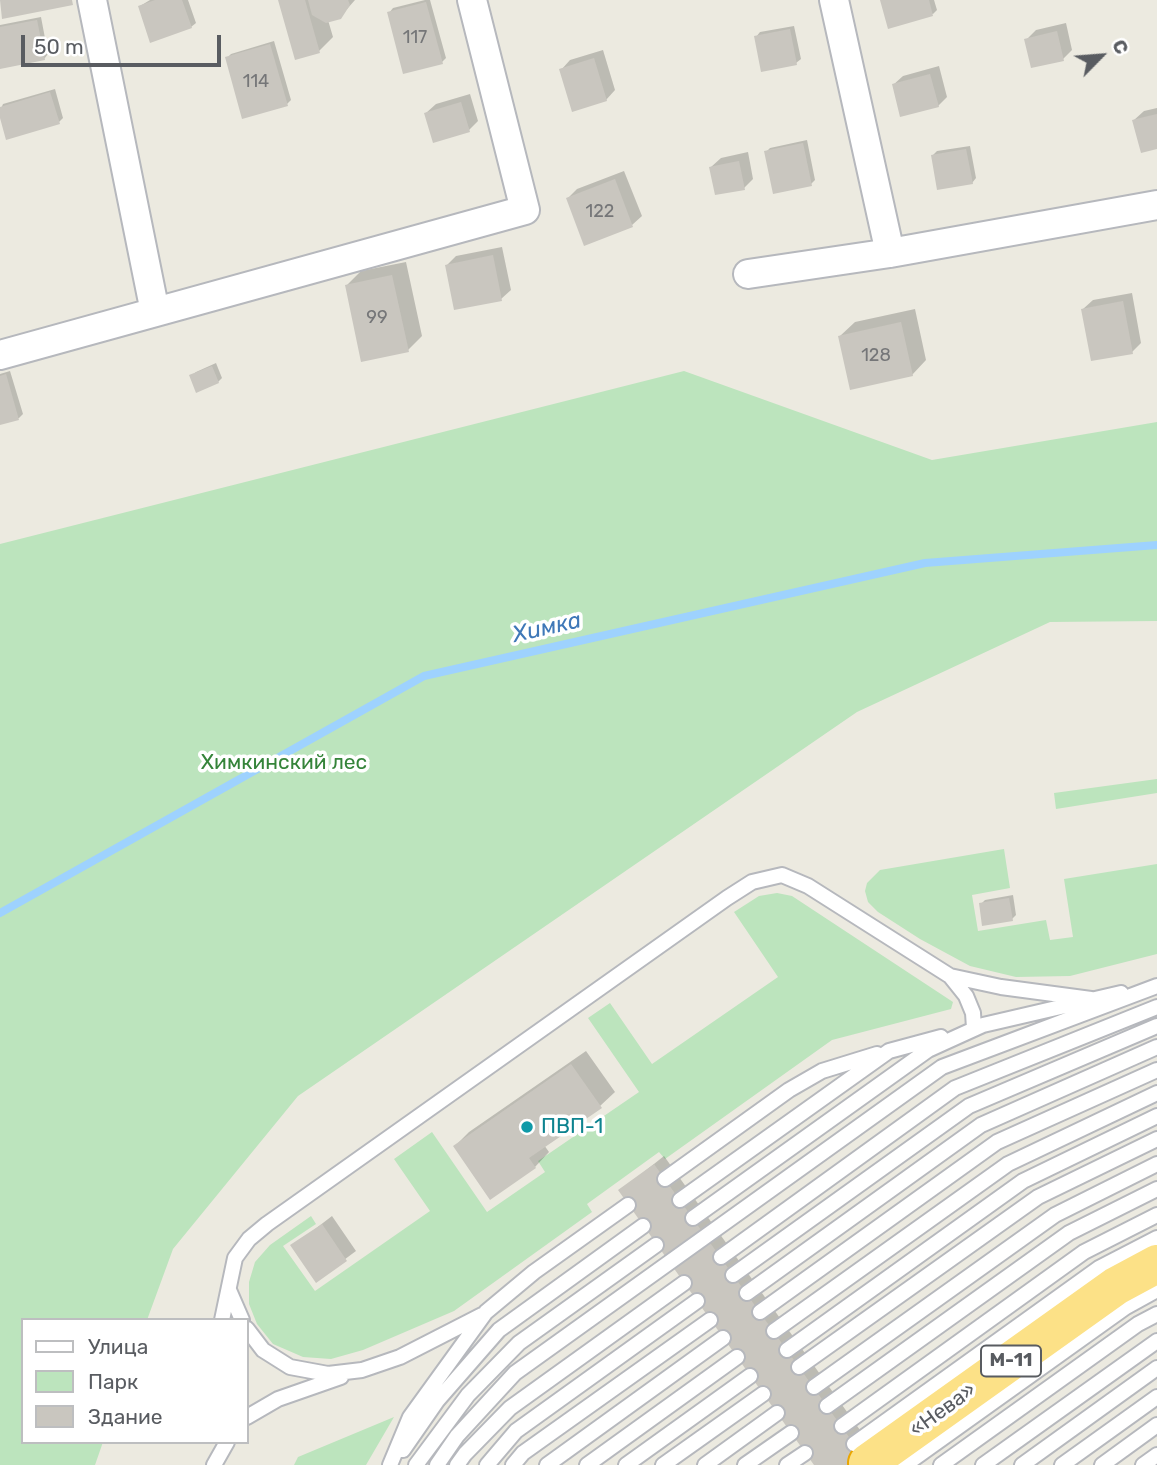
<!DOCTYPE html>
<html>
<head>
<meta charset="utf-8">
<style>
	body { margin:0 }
	#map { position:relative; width:1157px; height:1465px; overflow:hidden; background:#eceae0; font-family:Rubik,sans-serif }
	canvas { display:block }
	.legend { position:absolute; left:21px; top:1318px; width:228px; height:126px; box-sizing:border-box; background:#fff; border:2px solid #bdbec0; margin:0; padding:9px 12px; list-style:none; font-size:21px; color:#595c61 }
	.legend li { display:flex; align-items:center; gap:14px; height:35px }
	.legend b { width:35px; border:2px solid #bdbec0 }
	.north { position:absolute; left:1066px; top:21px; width:70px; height:70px; -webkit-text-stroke:5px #fff; paint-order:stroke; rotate:65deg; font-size:19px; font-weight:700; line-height:28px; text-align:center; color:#595c61 }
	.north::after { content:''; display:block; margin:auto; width:24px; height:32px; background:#595c61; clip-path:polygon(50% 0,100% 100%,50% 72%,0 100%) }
	.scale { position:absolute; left:21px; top:35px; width:200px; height:32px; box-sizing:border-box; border:4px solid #595c61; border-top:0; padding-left:9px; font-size:21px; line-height:24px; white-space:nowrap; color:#595c61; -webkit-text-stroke:5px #fff; paint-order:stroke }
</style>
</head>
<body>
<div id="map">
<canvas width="1157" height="1465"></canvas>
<ul class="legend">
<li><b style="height:9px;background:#fff"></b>Улица</li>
<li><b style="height:19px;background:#bce4bd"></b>Парк</li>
<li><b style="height:19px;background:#c9c6bf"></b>Здание</li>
</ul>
<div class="north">С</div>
<div class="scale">50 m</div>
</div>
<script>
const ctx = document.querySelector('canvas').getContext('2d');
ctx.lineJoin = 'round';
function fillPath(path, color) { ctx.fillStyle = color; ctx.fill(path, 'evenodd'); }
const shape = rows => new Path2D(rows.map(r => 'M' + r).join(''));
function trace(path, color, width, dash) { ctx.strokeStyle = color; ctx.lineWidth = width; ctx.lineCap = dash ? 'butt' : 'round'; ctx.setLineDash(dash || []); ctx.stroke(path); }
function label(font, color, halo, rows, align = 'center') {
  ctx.font = font + ' Rubik,sans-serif'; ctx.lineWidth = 7; ctx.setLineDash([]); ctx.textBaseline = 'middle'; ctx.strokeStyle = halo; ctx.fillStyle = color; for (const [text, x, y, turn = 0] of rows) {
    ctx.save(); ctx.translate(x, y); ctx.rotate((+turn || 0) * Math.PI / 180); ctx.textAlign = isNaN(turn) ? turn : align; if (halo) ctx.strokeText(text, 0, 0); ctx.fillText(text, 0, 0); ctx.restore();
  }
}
fillPath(shape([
	[684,371,932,460,1157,422,1157,621,1050,622,857,712,298,1096,173,1249,147,1320,23,1320,23,1442,103,1442,95,1465,0,1465,0,544],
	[1157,779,1157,793,1056,809,1054,793],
	[1004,849,1010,888,972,895,978,931,1046,920,1050,940,1073,937,1064,879,1157,864,1157,954,1070,976,1016,977,970,966,920,939,878,912,868,902,865,891,867,883,880,870],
	[777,893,792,896,953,1002,951,1009,832,1040,665,1159,659,1152,587,1204,592,1212,454,1311,363,1350,331,1359,303,1357,273,1344,257,1324,249,1304,249,1282,255,1262,270,1245,311,1216,316,1224,283,1246,315,1291,430,1211,394,1159,432,1132,487,1212,545,1172,538,1161,639,1092,588,1018,610,1003,652,1064,778,977,734,912,759,896],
	[394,1417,366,1465,294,1465,298,1457]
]), '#bce4bd');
fillPath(shape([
	[150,0,188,0,196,23,191,27,140,6],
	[280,0,355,0,340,17,328,20,333,37,319,51],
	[425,0,430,0,446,58,442,62,389,13,393,8],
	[882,0,934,0,937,10,933,14],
	[41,17,48,54,44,59,0,67,0,25],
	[1066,23,1072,50,1063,59,1026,40,1036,30],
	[794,26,801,59,796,63,756,37,760,32],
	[274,41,291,100,287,104,227,58,231,54],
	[603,50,615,90,606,100,561,70,570,60],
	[939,66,947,97,938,106,893,85,903,76],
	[55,89,63,118,59,122,0,111,3,104],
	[470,94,478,121,469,130,426,113,436,104],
	[1157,108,1157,148,1134,120,1144,111],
	[807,140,815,180,811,184,766,152,770,148],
	[970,146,976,178,972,183,933,155,937,151],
	[748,152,753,179,744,188,711,167,721,158],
	[624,171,642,216,632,225,568,198,577,189],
	[502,247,511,290,501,299,447,265,456,256],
	[406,262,422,336,408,350,346,286,361,271],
	[1132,293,1141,343,1132,352,1083,309,1093,300],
	[915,309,926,360,912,375,840,336,855,322],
	[216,363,222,378,218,382,191,376,196,372],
	[10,371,23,414,19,418,0,423,0,374],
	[1013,895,1016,915,1012,919,981,904,985,900],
	[586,1051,615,1092,600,1106,544,1145,549,1152,535,1167,491,1197,455,1146,469,1132],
	[664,1156,885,1465,816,1465,620,1191],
	[332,1216,356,1251,317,1280,293,1246]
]), '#0003');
trace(shape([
	[0,913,424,676,925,563,1157,545]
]), '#9ed2fe', 8);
fillPath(shape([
	[0,0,72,0,73,5,2,19],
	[155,0,182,0,192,28,150,43,138,6],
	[278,0,305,0,320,53,295,60],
	[308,0,348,0,350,5,341,19,326,23,312,15],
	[880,0,929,0,933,16,888,29],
	[426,2,443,64,403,74,387,12],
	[37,20,45,60,0,69,0,27],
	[790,29,797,65,761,72,754,36],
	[1057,31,1064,61,1031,68,1024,39],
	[270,44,288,106,242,119,225,57],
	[594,58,607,101,572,112,559,69],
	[930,74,939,107,900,117,892,84],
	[50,92,60,124,6,140,0,118,0,107],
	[461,102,470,132,433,143,424,113],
	[1157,114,1157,149,1141,153,1132,120],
	[803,143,812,186,773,194,764,151],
	[966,149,973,184,937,190,931,155],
	[739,161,745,190,715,195,709,167],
	[615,179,633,227,584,246,566,198],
	[493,255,502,301,454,310,445,265],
	[392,275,409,352,361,362,345,285],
	[1123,301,1133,354,1091,361,1081,309],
	[901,322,913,376,850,390,838,336],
	[212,366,219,383,196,393,189,375],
	[6,374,19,420,0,425,0,376],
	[1009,898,1013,921,982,926,979,903],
	[571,1064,602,1108,529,1158,536,1168,490,1200,453,1146],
	[654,1164,733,1275,869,1465,814,1465,618,1190],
	[322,1224,347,1261,316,1283,290,1245]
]), '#c9c6bf');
const service = shape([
	[950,976,966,996,973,1013,974,1028],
	[665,1179,789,1090,822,1071,877,1054],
	[680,1200,889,1051,941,1037],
	[693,1218,928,1050,983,1025,1121,993],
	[721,1257,955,1088,1157,1007],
	[733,1275,969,1106,1157,1026],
	[229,1290,242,1320],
	[747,1293,981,1125,1157,1047],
	[760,1312,997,1142,1157,1070],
	[222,1320,235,1258,249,1239,267,1224,727,898,752,882,782,875,808,886,950,976,1001,987,1091,999],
	[247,1329,263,1350,290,1367,328,1374,362,1370,400,1357,482,1315],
	[774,1331,1008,1164,1157,1093],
	[787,1350,1023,1181,1157,1116],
	[799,1367,1038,1197,1157,1139],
	[814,1387,1055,1215,1157,1164],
	[827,1406,1069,1233,1157,1189],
	[247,1417,278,1399,341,1377],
	[842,1426,1084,1252,1157,1215],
	[854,1444,1099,1268,1157,1238],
	[403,1450,437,1401,499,1330,643,1226],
	[214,1465,227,1442],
	[390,1465,410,1417,486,1312,534,1272,628,1205],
	[416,1465,468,1395,519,1343,656,1245],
	[437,1465,457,1436,515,1373,942,1067,1157,986],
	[457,1465,465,1454,510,1408,684,1283],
	[487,1465,516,1431,697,1301],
	[513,1465,523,1453,710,1320],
	[547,1465,723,1338],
	[587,1465,737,1357],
	[626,1465,750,1376],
	[663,1465,763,1394],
	[705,1465,777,1413],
	[745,1465,791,1433],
	[787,1465,805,1453],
	[905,1465,1126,1307,1157,1290],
	[941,1465,1138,1324,1157,1314],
	[983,1465,1157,1341],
	[1022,1465,1157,1368],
	[1062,1465,1157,1397],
	[1102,1465,1157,1425],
	[1143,1465,1157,1455]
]);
const minor = shape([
	[92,0,155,312],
	[834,0,890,253],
	[748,274,890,253,1157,205],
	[0,355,525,210,472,0]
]);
const motorway = shape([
	[868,1463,1116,1286,1157,1264]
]);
trace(service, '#b6b8bd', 18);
trace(minor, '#b6b8bd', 32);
trace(motorway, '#eaa602', 42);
trace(service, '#fff', 14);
trace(minor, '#fff', 28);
trace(motorway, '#fce187', 38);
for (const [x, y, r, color] of [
	[527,1127,7,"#0f9aa8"]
]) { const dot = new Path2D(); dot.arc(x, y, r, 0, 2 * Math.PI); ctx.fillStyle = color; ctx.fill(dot); trace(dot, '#fff', 2.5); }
label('18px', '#757678', null, [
	["117",415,38],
	["114",256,82],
	["122",600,212],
	["99",377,318],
	["128",876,356]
]);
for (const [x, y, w] of [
	[1011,1361,60]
]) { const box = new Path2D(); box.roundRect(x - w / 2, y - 15.5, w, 31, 5); ctx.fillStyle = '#fff'; ctx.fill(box); trace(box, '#595c61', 2); }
label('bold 19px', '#595c61', null, [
	["М-11",1011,1361]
]);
label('21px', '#35843a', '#fff', [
	["Химкинский лес",284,763]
]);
label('21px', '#0d838f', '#fff', [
	["ПВП-1",541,1127]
], 'left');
label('21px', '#595c61', '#fff', [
	["«Нева»",943,1410,-36]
]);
label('italic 23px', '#3f78b8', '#fff', [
	["Химка",547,628,-13]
]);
</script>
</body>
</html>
